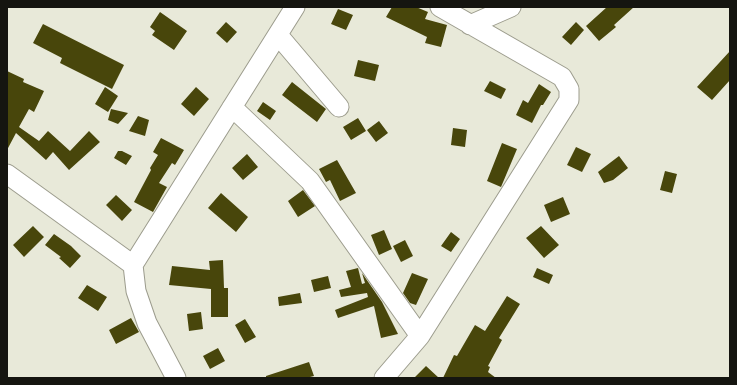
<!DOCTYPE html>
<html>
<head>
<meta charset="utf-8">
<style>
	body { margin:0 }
	#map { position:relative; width:737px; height:385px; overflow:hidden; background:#e8e9d9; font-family:"Noto Sans",sans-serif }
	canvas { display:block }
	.frame { position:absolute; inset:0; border:8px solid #151510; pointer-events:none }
</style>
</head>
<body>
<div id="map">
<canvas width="737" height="385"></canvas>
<div class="frame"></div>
</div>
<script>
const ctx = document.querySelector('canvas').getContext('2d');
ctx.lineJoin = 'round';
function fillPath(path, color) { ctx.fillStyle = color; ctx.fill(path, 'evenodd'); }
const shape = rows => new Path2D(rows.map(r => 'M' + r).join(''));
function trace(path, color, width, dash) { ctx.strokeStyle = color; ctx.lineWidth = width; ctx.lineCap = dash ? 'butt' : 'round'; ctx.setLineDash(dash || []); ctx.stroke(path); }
fillPath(shape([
	[392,7,416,7,428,12,425,19,447,25,441,47,425,43,427,37,386,17],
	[607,7,634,7,614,25,616,27,599,41,586,26],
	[338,9,353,15,346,30,331,24],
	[160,12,187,31,174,50,152,35,155,31,150,27],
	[226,22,237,32,227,43,216,33],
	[576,22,584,30,571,45,562,37],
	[43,24,124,65,112,89,60,63,62,58,33,43],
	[730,51,730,80,712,100,697,87],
	[358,60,379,65,375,81,354,76],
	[7,71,24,79,23,82,44,91,34,112,29,109,19,127,39,141,48,131,70,151,89,131,100,142,69,170,53,152,46,160,16,133,7,150],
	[490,81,506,89,501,99,484,91],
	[292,82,326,109,317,122,282,95],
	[539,84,551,92,543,105,541,105,532,123,516,115,523,100,528,103],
	[105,87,118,96,108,112,95,104],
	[196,87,209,99,194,116,181,104],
	[263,102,276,111,270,120,257,111],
	[111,109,128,113,118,124,108,120],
	[138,116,149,120,145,136,129,131],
	[358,118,366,131,351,140,343,127],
	[379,121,388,133,376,142,367,130],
	[453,128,467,130,465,147,451,145],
	[161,138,184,150,175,165,172,163,159,183,167,187,153,212,134,202,151,170,150,168,158,155,153,152],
	[502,143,517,149,501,187,487,181],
	[576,147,591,154,582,172,567,165],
	[118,151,122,151,132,156,126,165,114,158],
	[247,154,258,167,243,180,232,168],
	[619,156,628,168,613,180,604,183,598,172],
	[337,160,356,193,340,201,330,180,326,182,319,169],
	[665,171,677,174,672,193,660,190],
	[303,190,315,206,298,217,288,201],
	[221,193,248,217,236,232,208,208],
	[116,195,132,210,122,221,106,205],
	[563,197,570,214,551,222,544,205],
	[33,226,44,237,24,257,13,245],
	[541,226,559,245,544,258,526,238],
	[384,230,392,249,379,255,371,235],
	[451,232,460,239,451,252,441,246],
	[54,234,71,246,81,256,70,268,59,258,61,257,45,245],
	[405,240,413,256,401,262,393,246],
	[223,260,224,288,228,288,228,317,211,317,211,289,169,285,172,266,210,270,209,261],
	[358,268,362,284,365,283,362,273,382,302,398,334,381,338,374,306,338,318,335,310,368,297,367,293,341,297,339,290,351,287,346,271],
	[537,268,553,275,549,284,533,277],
	[412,273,428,279,416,305,410,303,403,293],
	[328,276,331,288,314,292,311,280],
	[87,285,107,297,98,311,78,298],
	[300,293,302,303,279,306,278,297],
	[507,296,520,304,499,338,502,340,488,366,490,367,488,372,496,378,443,378,454,355,457,356,475,325,485,331],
	[201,312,203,329,189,331,187,314],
	[131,318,139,332,116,344,109,330],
	[245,319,256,337,245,343,235,325],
	[218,348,225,361,210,369,203,356],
	[309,362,314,376,306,378,266,378,266,376],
	[426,366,439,378,414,378]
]), '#48460b');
const minor = shape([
	[470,25,511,7],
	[278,35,339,107],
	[232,107,310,181,420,336,384,378],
	[7,174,133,265],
	[420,336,569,100,569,89,562,77,440,7],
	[176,378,147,323,136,291,133,265,295,7]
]);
trace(minor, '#9c9c8d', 21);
trace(minor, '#fff', 19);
</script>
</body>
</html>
